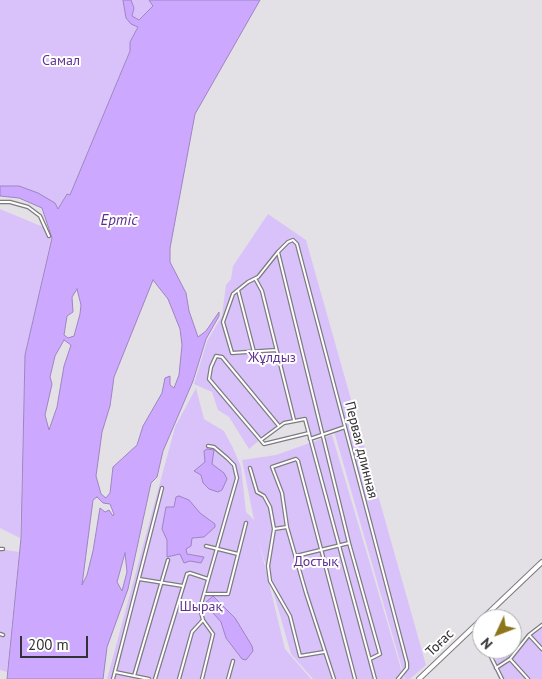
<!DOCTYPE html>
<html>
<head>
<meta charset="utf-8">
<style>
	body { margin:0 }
	#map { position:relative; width:542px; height:679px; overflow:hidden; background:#e3e1e5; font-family:"PT Sans",sans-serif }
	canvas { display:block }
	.north { position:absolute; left:472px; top:609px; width:50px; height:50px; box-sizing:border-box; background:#fff; border:1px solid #adadad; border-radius:50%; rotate:227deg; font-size:14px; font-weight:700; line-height:20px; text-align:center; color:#323133 }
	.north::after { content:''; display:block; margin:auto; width:18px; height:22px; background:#8d7519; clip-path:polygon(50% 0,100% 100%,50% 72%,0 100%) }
	.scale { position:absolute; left:20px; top:636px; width:68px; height:22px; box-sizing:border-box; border:2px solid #323133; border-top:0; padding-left:6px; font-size:15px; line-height:18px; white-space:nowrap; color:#323133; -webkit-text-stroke:4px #fff; paint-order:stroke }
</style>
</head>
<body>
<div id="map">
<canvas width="542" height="679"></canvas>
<div class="north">N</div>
<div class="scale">200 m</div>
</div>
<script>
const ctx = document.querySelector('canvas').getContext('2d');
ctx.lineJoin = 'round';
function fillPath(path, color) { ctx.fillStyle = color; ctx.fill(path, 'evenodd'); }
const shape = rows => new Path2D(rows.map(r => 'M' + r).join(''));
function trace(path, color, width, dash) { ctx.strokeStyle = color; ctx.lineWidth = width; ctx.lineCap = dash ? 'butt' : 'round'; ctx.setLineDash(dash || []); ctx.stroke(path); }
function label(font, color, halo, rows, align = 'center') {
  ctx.font = font + ' "PT Sans",sans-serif'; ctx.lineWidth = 4; ctx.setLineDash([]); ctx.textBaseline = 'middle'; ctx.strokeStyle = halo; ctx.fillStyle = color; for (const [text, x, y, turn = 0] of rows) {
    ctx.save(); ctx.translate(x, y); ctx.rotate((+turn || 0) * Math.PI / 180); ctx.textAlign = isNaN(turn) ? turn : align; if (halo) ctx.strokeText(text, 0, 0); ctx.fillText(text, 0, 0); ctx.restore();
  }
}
fillPath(shape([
	[0,0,123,0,126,18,138,26,130,42,130,50,70,195,66,194,58,209,19,186,0,186],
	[131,0,149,0,153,6,143,19,135,19,132,16,134,8],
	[0,209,48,229,51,239,25,355,20,538,0,528],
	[268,214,306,240,426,665,410,679,405,679,334,431,310,439,304,417,281,422,249,449,229,417,218,410,212,392,194,384,207,341,222,316,226,285,231,279,233,266],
	[196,388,204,419,224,431,233,448,241,467,246,512,254,520,242,460,276,455,332,435,404,679,313,679,291,654,259,542,285,649,311,679,107,679,175,427],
	[0,549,19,552,7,672,0,670],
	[542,624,542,679,499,679,490,661,509,656]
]), '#d9c2fa');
const water = shape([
	[123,0,131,0,134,8,132,16,139,20,153,6,149,0,260,0,195,114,170,248,170,262,186,293,189,311,198,337,206,331,219,312,219,316,206,339,193,381,163,451,157,477,151,483,128,589,107,647,103,679,7,679,21,538,25,355,52,238,42,208,19,198,0,196,0,186,19,186,38,193,55,203,58,209,67,194,70,195,130,51,130,42,138,27,131,24,126,18,123,0],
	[153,280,168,299,180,329,182,345,179,375,174,388,170,385,170,376,165,378,162,393,143,426,137,445,113,467,110,493,106,498,101,494,96,476,102,432,110,406,114,377,153,280],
	[77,289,81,305,80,314,74,336,68,338,64,335,67,316,73,312,72,297,77,289],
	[64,340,71,345,64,366,57,407,49,430,45,415,52,384,50,377,55,356,64,340],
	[97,497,103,503,110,504,114,514,113,516,109,510,105,512,100,508,93,551,87,575,82,585,93,500,97,497],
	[125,553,127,572,122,591,117,582,125,553],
	[207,449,214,450,212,464,224,473,227,479,222,490,218,492,209,489,203,483,201,475,194,471,205,462,204,451,207,449],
	[179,496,189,500,200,513,215,524,215,527,204,537,192,538,191,546,186,549,187,554,204,557,201,563,190,561,184,563,180,554,167,557,167,540,162,529,166,507,174,507,176,497,179,496],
	[213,596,235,618,252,646,253,651,246,660,242,659,226,638,221,622,207,606,206,602,213,596]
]);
fillPath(water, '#cca8fe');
trace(water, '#9e84c1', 1);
const minor = shape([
	[0,202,10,202,28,207,40,216,49,236],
	[278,252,349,543,380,654,370,659],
	[256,280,262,291,294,420],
	[238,290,254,352],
	[276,350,232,353,223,322,233,294,248,282,258,277,278,252,288,242,293,240,297,244,407,663,407,668,398,679],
	[279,426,222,357,216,356,211,367,209,379,264,444,309,433],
	[310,439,345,427],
	[261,440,284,423,305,419,375,679],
	[250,468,257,492,264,496,270,507,274,529,268,566,270,581,290,616,300,656,324,652],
	[274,529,287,527],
	[206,546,238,554],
	[0,549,3,549],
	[296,556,349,543],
	[139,579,183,586],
	[206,594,228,594,246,523],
	[473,630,478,631,482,638],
	[0,634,3,635],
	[530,636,542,649],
	[487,649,502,679],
	[510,659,528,679],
	[496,668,510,659,529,635,542,625],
	[115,672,149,679],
	[134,676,168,560],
	[113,679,162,488],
	[155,679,187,574,190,573,208,579],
	[179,679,192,632,203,620],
	[202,679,213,634,203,620,200,608,237,478,234,465,227,458,214,447,208,446],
	[228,679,233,661],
	[334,679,306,593,287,527,282,493,272,467,296,459,298,461,355,679]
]);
const trunk = shape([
	[419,679,542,562]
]);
trace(minor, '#7d7c80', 4.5);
trace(trunk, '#7d7c80', 6);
trace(minor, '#fff', 2);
trace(trunk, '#fff', 4);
label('14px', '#613193', '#fff', [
	["Самал",61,61],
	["Жұлдыз",272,358],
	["Достық",316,562],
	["Шырақ",201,607]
]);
label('14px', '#323133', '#fff', [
	["Первая длинная",361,450,76],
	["Тоғас",440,643,-44]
]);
label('italic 15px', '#5e2d8f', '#fff', [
	["Ертіс",119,221]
]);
</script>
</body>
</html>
